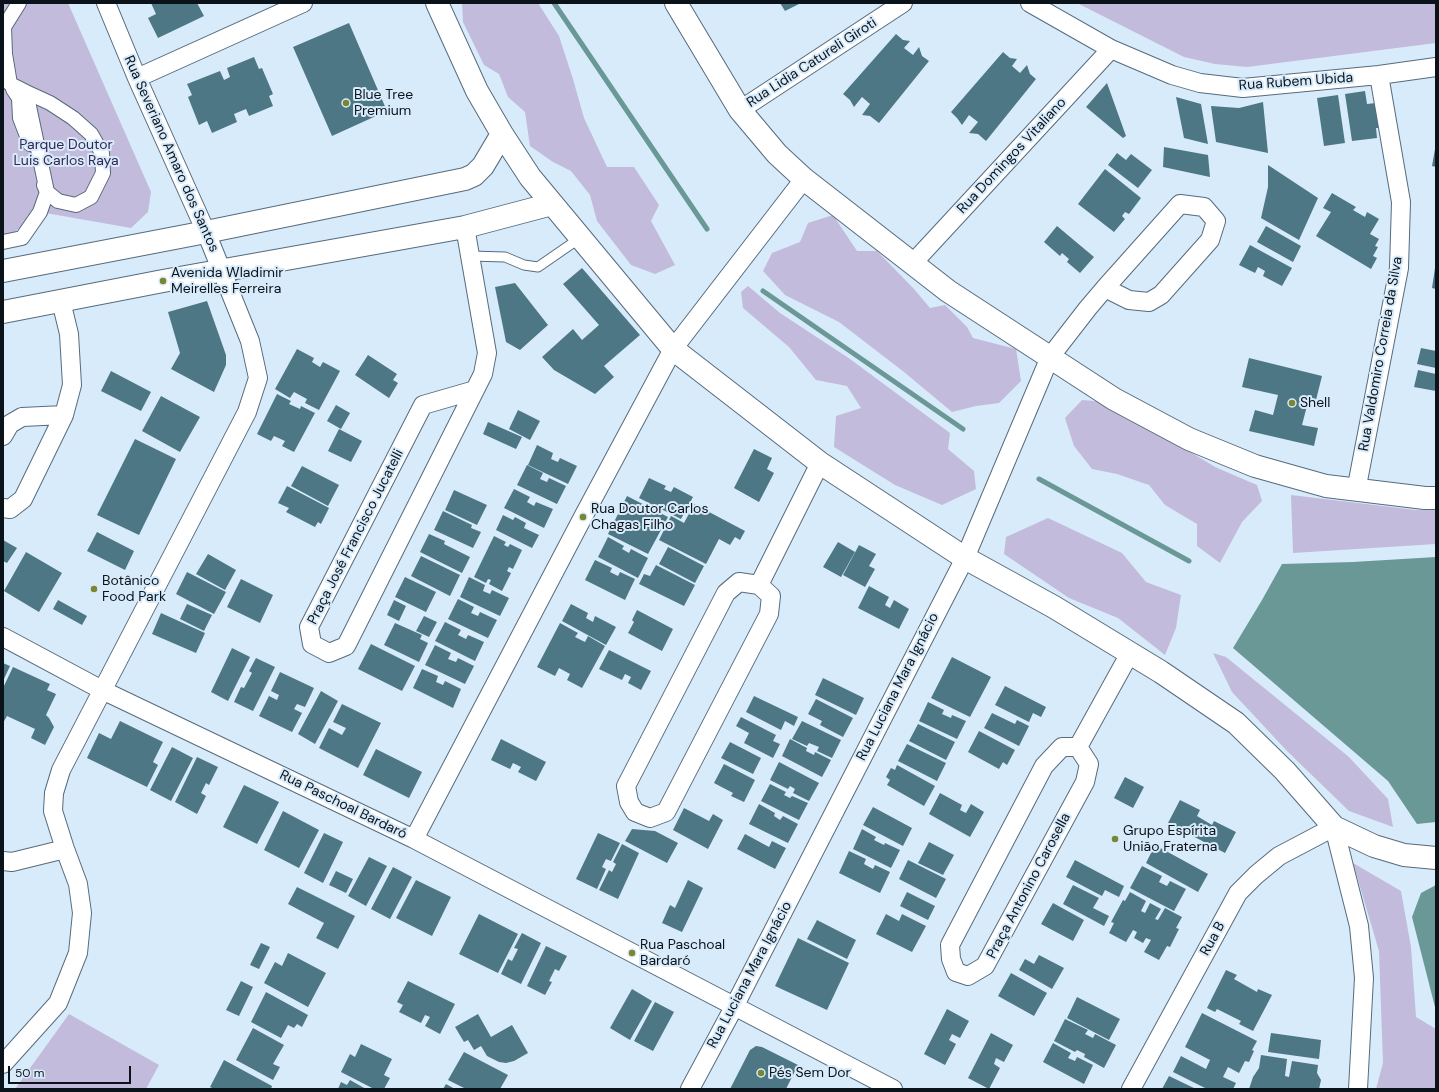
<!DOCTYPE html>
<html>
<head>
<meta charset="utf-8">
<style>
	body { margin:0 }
	#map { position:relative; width:1439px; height:1092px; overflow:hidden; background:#d8ebfb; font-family:"DM Sans",sans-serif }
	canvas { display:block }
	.frame { position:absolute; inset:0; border:4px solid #0b131a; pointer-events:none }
	.scale { position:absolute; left:8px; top:1066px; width:123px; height:18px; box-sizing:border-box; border:2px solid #0b131a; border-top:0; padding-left:5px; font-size:12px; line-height:14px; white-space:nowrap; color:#0b131a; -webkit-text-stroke:3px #d8ebfb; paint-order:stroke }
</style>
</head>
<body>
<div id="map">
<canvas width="1439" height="1092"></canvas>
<div class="frame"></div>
<div class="scale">50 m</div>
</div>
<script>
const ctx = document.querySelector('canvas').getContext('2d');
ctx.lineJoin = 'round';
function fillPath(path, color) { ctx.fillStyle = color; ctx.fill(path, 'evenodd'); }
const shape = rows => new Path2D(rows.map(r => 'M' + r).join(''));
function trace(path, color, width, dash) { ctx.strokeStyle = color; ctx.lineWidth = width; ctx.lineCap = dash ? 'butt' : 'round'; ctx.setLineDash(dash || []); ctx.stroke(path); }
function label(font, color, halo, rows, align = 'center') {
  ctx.font = font + ' "DM Sans",sans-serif'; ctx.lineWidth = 4; ctx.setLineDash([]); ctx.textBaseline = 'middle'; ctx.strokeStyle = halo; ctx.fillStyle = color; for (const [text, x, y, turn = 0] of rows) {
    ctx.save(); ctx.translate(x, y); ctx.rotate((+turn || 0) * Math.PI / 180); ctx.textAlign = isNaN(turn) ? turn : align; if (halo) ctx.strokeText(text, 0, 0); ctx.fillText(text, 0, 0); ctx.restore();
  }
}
fillPath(shape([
	[3,3,68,3,151,192,148,212,131,228,40,212,3,241],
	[462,3,538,3,559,36,573,79,584,118,607,167,634,167,659,205,651,221,675,265,655,274,631,265,597,221,590,195,571,171,553,162,530,146,525,112,508,97,499,74,484,65,463,22],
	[1077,3,1436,3,1436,43,1247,67,1215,64,1184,57],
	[833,215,857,251,877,251,914,289,930,308,945,305,967,327,973,338,1016,349,1021,381,999,403,976,406,952,412,904,372,839,322,785,295,763,271,772,253,800,242,808,223],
	[748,286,780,313,850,359,950,433,948,449,974,471,976,489,942,505,895,485,834,447,836,416,861,408,847,386,816,380,789,347,743,308,741,292],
	[1082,400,1106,402,1144,428,1192,453,1215,467,1257,485,1262,501,1242,522,1220,563,1197,546,1197,524,1165,505,1149,485,1117,474,1092,469,1074,446,1065,418],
	[1291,495,1416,510,1436,509,1436,544,1293,553],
	[1048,518,1122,553,1146,582,1181,595,1176,628,1165,655,1118,618,1069,598,1004,554,1006,537],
	[1213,653,1226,657,1349,757,1388,799,1393,827,1349,811,1287,751,1232,692],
	[1353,863,1401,891,1411,947,1416,1017,1436,1029,1436,1089,1376,1089,1383,1063,1379,951],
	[69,1014,159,1065,146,1089,15,1089]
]), '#c3bbdb');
fillPath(shape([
	[1436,557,1436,822,1417,824,1388,781,1233,648,1262,600,1282,564,1353,562],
	[1436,885,1436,1011,1412,917,1421,893]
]), '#699897');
trace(shape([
	[554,3,707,229],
	[763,291,963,429],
	[1039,479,1189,561]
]), '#699897', 5);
fillPath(shape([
	[151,3,197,3,204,16,158,38,148,18,156,14],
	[780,3,801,3,785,11],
	[349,23,387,111,332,136,293,47],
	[896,34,903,40,910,41,904,48,913,55,919,47,922,56,929,61,879,123,870,116,862,115,870,104,862,97,854,107,850,100,843,94],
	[1003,52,1010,58,1017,59,1012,66,1020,73,1027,65,1030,74,1036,79,986,141,978,134,969,133,978,122,969,115,962,125,957,118,951,112],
	[254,57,259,69,262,68,273,94,269,96,273,106,249,116,246,109,234,114,237,122,212,133,207,121,199,125,188,97,192,95,187,84,220,71,224,80,230,77,227,68],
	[1107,83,1126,136,1123,138,1086,107],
	[1365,91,1367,104,1376,103,1379,128,1376,128,1377,138,1352,141,1345,94],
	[1338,95,1345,143,1324,146,1317,98],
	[1176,97,1201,104,1208,144,1184,138],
	[1263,102,1268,153,1216,142,1211,106,1239,108],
	[1164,147,1208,155,1210,177,1163,167],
	[1435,149,1436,149,1436,167,1432,166],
	[1117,153,1126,160,1131,154,1152,170,1138,188,1108,165],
	[1268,165,1318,198,1299,240,1261,218,1268,187],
	[1105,169,1141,198,1129,214,1125,212,1122,216,1125,219,1114,232,1078,204],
	[1332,193,1356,207,1353,210,1365,217,1367,212,1379,219,1370,234,1379,239,1375,246,1378,247,1373,256,1377,258,1371,269,1316,236,1331,212,1323,208],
	[1057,226,1094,257,1080,273,1067,262,1069,259,1062,253,1060,256,1044,242],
	[1266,226,1301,246,1293,262,1257,242],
	[1250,245,1292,268,1282,286,1263,276,1265,271,1258,267,1255,273,1239,265],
	[582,268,640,335,604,366,614,377,595,394,554,370,542,357,573,329,582,340,599,325,563,284],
	[1435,268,1436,269,1436,289,1432,288],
	[515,283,548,325,520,350,506,342,495,287],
	[207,301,226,355,226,365,214,392,171,369,180,353,168,312],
	[1421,348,1436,351,1436,368,1417,364],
	[297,349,314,358,312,362,320,367,323,362,340,371,319,410,305,403,307,399,294,392,290,398,275,389],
	[368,355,397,374,393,380,398,383,389,398,355,375],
	[1249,358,1322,376,1315,404,1308,402,1302,425,1318,428,1314,446,1249,431,1255,410,1273,415,1278,395,1242,387],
	[1418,370,1436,374,1436,391,1414,387],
	[111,371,151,392,141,411,101,391],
	[277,394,291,401,289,404,300,409,301,406,315,413,294,452,282,446,285,441,274,436,271,441,257,434],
	[161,396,200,417,180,452,142,431],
	[336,405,350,413,341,429,327,421],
	[518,410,540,421,530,440,509,429],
	[488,422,522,437,516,449,483,434],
	[339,429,362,441,351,462,328,451],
	[135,439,176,459,139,535,97,515],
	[537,445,553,453,551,459,558,462,560,458,577,466,568,484,528,465],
	[754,449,772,458,767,469,774,473,759,502,734,488],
	[527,465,543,473,540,479,547,482,549,478,566,486,557,504,517,485],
	[302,466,339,485,328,506,291,486],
	[649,478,666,486,664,489,671,492,674,487,693,497,681,519,639,498],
	[287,486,329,508,321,524,318,522,315,527,286,512,289,508,278,503],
	[514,489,530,497,527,502,534,506,536,502,553,509,544,528,504,508],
	[454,490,487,505,477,525,445,510],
	[627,496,668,517,648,554,608,534],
	[694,504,745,531,740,540,735,537,730,545,719,539,706,564,659,540,671,516,684,523],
	[443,511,472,525,471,528,481,532,473,548,434,530],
	[503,515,513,520,515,517,526,523,524,528,539,535,532,548,496,530],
	[97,532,134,551,125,570,87,551],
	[429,534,445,541,444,544,470,557,462,573,420,552],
	[494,536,506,542,504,545,508,547,510,544,522,550,513,569,509,567,507,571,511,573,502,591,489,584,491,580,488,579,486,583,474,577],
	[608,537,624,546,622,549,629,553,631,549,648,558,638,578,598,557],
	[3,540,17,548,7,563,3,561],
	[838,542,855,552,841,577,823,567],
	[859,545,876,554,869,566,875,569,865,587,843,575],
	[668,547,704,566,695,583,659,564],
	[26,552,62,573,39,612,4,591],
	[208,554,236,570,225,590,196,574],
	[421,556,460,575,450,596,411,576],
	[595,560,612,568,610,572,618,576,620,572,635,579,625,600,585,580],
	[656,565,695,585,684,606,639,584,644,574,650,576],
	[187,572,226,592,214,614,176,594],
	[405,577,436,592,426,612,395,597],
	[469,577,485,585,483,591,490,594,492,590,509,598,500,616,460,597],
	[241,579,273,595,260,623,227,607],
	[869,586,889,597,885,605,890,608,894,600,909,609,899,629,858,608],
	[458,599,474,607,471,613,478,616,480,612,497,620,488,638,448,619],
	[58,600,87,616,82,625,53,609],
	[394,600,406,606,399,621,387,615],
	[187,604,212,615,204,631,180,619],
	[571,604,588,613,586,618,593,622,595,616,616,627,606,645,562,621],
	[637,610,673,629,662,651,628,633,634,622,632,620],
	[161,613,205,633,196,653,152,634],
	[424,616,437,622,429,637,416,631],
	[445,622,461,630,458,635,466,639,468,635,484,642,475,661,435,641],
	[395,623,422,635,420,639,428,643,419,662,384,645],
	[560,623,578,633,575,637,585,642,588,636,605,646,582,688,567,680,570,674,559,668,555,676,537,667],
	[371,644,415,666,402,691,358,669],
	[435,645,451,653,448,659,456,662,458,658,474,666,465,684,425,665],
	[232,648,250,657,228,701,211,692],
	[609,650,651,671,641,690,628,683,631,677,625,674,622,680,599,669],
	[952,657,991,677,970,717,931,698],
	[256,658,275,667,253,711,234,702,241,687,244,688,252,673,249,671],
	[3,663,10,666,3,681],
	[13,667,50,684,47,690,56,694,46,715,49,718,54,727,45,745,31,738,35,729,7,716,3,723,3,688],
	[422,669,438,676,436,682,443,685,445,681,461,689,453,708,413,688],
	[280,672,314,688,305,707,297,704,294,709,302,713,292,732,259,716,269,696,277,700,279,695,271,691],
	[823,678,864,698,856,715,815,695],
	[1005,686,1046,707,1041,717,1033,713,1029,722,995,705],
	[321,691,338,701,315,744,298,734],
	[754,696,798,717,794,726,785,721,781,730,746,712],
	[816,699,853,718,843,737,820,725,822,721,808,714],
	[928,702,944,710,942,714,951,718,952,715,966,721,957,739,919,721],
	[342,704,381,723,358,768,319,748,329,728,342,735,346,728,333,722],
	[992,713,1015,724,1017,720,1029,726,1019,746,984,728],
	[741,717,776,735,773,741,780,744,773,758,744,743,749,733,736,726],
	[120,721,163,742,153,762,158,765,147,787,87,758,99,733,111,739],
	[802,721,841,740,832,758,817,751,819,747,809,743,807,746,792,739],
	[918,724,955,742,946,760,909,741],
	[979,731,1015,750,1007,765,1003,762,999,769,968,752],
	[501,739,546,762,536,781,518,772,521,767,513,763,510,769,491,760],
	[790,739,807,748,806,751,814,755,815,752,831,760,822,777,782,756],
	[730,742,761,758,753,774,721,758],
	[907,744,946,763,937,781,898,761],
	[172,747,193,758,171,801,150,790],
	[376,749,422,772,409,798,363,775],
	[197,757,218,767,209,785,206,783,201,793,206,796,197,814,175,802],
	[779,762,819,783,809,801,793,793,795,789,790,786,788,789,770,780],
	[724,764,755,780,744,802,731,796,733,793,714,783],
	[897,765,935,786,924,806,887,785,890,780,886,777,891,768,895,770],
	[1125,777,1144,787,1133,808,1114,798],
	[770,784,786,792,784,795,790,798,792,796,808,803,799,820,761,801],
	[244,785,279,802,257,844,223,827],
	[940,793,962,805,960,810,966,813,971,804,984,812,970,837,929,814],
	[1180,800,1200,810,1197,816,1212,825,1214,821,1236,832,1225,853,1168,823],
	[759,804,775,813,774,816,780,820,783,816,798,824,788,843,749,824],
	[873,807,912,828,903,846,863,825],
	[684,808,709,821,713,814,723,820,708,849,673,830],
	[283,811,319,830,299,868,264,850],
	[632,829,655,831,678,843,667,863,625,841],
	[862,829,876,837,874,840,884,845,885,843,900,850,891,868,853,849],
	[324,833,343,842,323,883,304,873],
	[598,833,620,843,611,861,606,859,602,867,606,869,597,889,576,879],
	[745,834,769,847,772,841,786,848,775,869,737,849],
	[929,842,954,855,943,875,918,863],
	[622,844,639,853,618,899,599,890,609,870,612,872,616,864,613,862],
	[1155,845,1208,874,1198,892,1146,863],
	[849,851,866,859,864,864,873,869,875,865,890,872,880,893,839,873],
	[369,857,387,866,366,906,348,896],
	[908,860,946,879,936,898,899,879],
	[1075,860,1124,886,1119,897,1105,890,1102,896,1066,877],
	[1142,866,1162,876,1159,882,1167,886,1170,881,1186,889,1174,911,1130,888],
	[393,867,412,877,390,919,371,909],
	[336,871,353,879,346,893,329,885],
	[416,880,451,897,432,936,396,918],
	[688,880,703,888,682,932,662,923,670,905,675,908],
	[1073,885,1099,898,1093,908,1109,916,1104,926,1063,904],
	[297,887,355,916,338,949,316,938,324,923,288,904],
	[907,892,935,906,928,920,900,906],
	[1130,892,1146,901,1141,911,1145,913,1150,903,1161,909,1155,919,1158,920,1165,908,1182,917,1176,928,1179,929,1170,947,1167,946,1159,960,1144,952,1151,940,1146,938,1143,943,1134,938,1137,932,1133,930,1126,942,1109,933,1114,923,1111,922,1123,900,1125,901],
	[1053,903,1084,920,1073,941,1041,924],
	[479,914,518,934,498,973,459,954],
	[886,914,899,921,902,914,926,926,912,952,876,934],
	[817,920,856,940,847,959,807,939],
	[522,933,541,943,521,984,501,974,508,959,512,961,518,949,514,948],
	[798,938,849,963,827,1010,775,986],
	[261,943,270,947,259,969,250,965],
	[546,946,567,956,559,971,555,969,549,981,552,982,545,995,527,986],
	[288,953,326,973,308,1007,264,983,275,962,282,966],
	[1039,955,1064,968,1052,989,1019,970,1025,959,1034,964],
	[1226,970,1237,975,1234,979,1257,992,1258,989,1272,995,1253,1031,1239,1024,1241,1021,1217,1009,1215,1012,1207,1008],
	[1011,973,1047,993,1034,1016,998,996],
	[241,981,253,987,239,1016,226,1010],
	[408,981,455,1004,440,1034,425,1026,430,1017,425,1015,421,1023,399,1012,403,1005,397,1002],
	[632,989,652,1001,630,1040,610,1028],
	[266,992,308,1015,302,1027,297,1024,294,1028,288,1025,281,1038,251,1022],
	[1077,997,1120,1019,1109,1040,1067,1018],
	[655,1002,674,1012,653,1051,634,1041],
	[947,1009,969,1021,960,1038,952,1034,949,1040,956,1044,945,1065,924,1054],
	[1202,1013,1257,1041,1252,1050,1254,1051,1249,1062,1245,1061,1239,1073,1228,1067,1223,1077,1236,1083,1233,1089,1207,1089,1173,1072,1181,1056,1206,1069,1210,1060,1185,1047],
	[478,1014,491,1037,512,1025,528,1053,514,1061,506,1063,499,1062,487,1056,481,1046,474,1050,468,1040,464,1042,455,1027],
	[1065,1019,1088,1030,1085,1034,1093,1038,1095,1034,1116,1045,1104,1068,1084,1057,1085,1054,1077,1050,1075,1052,1054,1041],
	[253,1028,284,1045,273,1064,280,1067,273,1080,236,1060],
	[991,1033,1013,1045,1004,1062,996,1058,994,1064,1000,1068,989,1089,968,1078],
	[1271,1033,1321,1040,1319,1059,1268,1052],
	[1053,1043,1071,1053,1068,1058,1075,1061,1077,1057,1093,1065,1084,1084,1043,1062],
	[361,1044,392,1059,384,1075,390,1078,384,1089,374,1089,341,1072,350,1054,355,1057],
	[756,1046,762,1047,798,1065,786,1089,730,1089,750,1050],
	[464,1052,508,1075,500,1089,466,1089,448,1080],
	[1261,1055,1287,1059,1285,1076,1289,1077,1292,1061,1318,1065,1317,1073,1321,1080,1319,1089,1249,1089,1253,1077,1259,1068],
	[224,1060,272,1086,271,1089,214,1089,210,1087],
	[1169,1076,1196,1089,1162,1089],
	[350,1080,366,1089,338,1089,341,1082,347,1085],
	[446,1084,455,1089,443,1089]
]), '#4d7784');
const service = shape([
	[470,256,505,257,524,265,538,267,580,238]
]);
const pedestrian = shape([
	[19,3,4,27,5,54,10,84,26,92,50,103,73,118,91,134,102,153,103,173,91,197,76,205,58,201,47,192,26,92],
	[13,89,19,98,20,118,30,144],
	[3,242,22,238,40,212,47,192,44,185]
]);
const minor = shape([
	[1030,3,1111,49,1172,75,1200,83,1243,88,1379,75,1436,67],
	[137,78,303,3],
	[740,110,903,3],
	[465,227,487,353,483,374,346,646,329,653,312,644,309,627,423,405,475,390],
	[912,264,1111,49],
	[3,436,10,424,22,417,64,415],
	[1356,491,1399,268,1401,202,1379,75],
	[3,508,10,509,23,499,64,415,72,385,69,334,61,301],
	[739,582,759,585,771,596,769,614,666,812,650,818,635,812,629,802,626,786,726,593,739,582],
	[759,585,820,463],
	[3,637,102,690,414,839,893,1089],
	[1062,747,1078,747,1089,764,1085,782,985,966,968,976,956,972,951,959,950,945,1044,766,1062,747],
	[1078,747,1130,653],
	[414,839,583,517,673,349,804,179],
	[3,861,12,862,65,849],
	[3,1064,58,1003,78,953,82,913,78,884,65,849,53,811,54,793,61,770,247,412,258,378,250,341,206,232,137,78,106,3],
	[690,1089,734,1007,965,558,1050,357,1088,308,1105,288,1180,204,1204,207,1216,221,1210,240,1161,295,1149,302,1129,300,1105,288],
	[1131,1089,1238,893,1256,875,1279,856,1334,827,1359,926,1364,978,1358,1089]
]);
const secondary = shape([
	[437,3,477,91,502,134,530,177,673,349,820,463,965,558,1054,607,1161,672,1236,723,1285,771,1334,827,1374,846,1404,855,1436,858],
	[676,3,740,110,777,154,804,179,948,291,1114,399,1189,439,1255,466,1326,486,1425,498,1436,498],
	[3,271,206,232,465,179,474,175,483,166,502,134],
	[3,312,163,281,465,227,552,204]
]);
trace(service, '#566b7d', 11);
trace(pedestrian, '#566b7d', 16);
trace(minor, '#566b7d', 20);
trace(secondary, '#566b7d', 24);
trace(service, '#fff', 9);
trace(pedestrian, '#fff', 14);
trace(minor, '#fff', 18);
trace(secondary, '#fff', 22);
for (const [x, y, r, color] of [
	[346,103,4,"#798634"],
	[163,281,4,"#798634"],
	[1292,403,4,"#798634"],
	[583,517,4,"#798634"],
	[94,589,4,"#798634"],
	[1115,839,4,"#798634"],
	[632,953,4,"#798634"],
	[761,1073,4,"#798634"]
]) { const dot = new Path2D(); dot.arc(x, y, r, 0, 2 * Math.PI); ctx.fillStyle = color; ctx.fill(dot); trace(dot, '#d8ebfb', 1.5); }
label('14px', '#0b131a', '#d8ebfb', [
	["Rua Lidia Catureli Giroti",812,63,-33],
	["Rua Rubem Ubida",1296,82,-4],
	["Rua Severiano Amaro dos Santos",171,154,66],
	["Rua Domingos Vitaliano",1012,156,-47],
	["Rua Valdomiro Correia da Silva",1381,354,-80],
	["Praça José Francisco Jucatelli",356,537,-63],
	["Rua Luciana Mara Ignácio",898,687,-63],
	["Rua Paschoal Bardaró",343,805,26],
	["Praça Antonino Carosella",1029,886,-62],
	["Rua B",1213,939,-61],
	["Rua Luciana Mara Ignácio",750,975,-62]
]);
label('14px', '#0b131a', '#d8ebfb', [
	["Blue Tree",354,95],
	["Premium",354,111],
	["Avenida Wladimir",171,273],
	["Meirelles Ferreira",171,289],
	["Shell",1300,403],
	["Rua Doutor Carlos",591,509],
	["Chagas Filho",591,525],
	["Botânico",102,581],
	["Food Park",102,597],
	["Grupo Espírita",1123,831],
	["União Fraterna",1123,847],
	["Rua Paschoal",640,945],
	["Bardaró",640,961],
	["Pés Sem Dor",769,1073]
], 'left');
label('14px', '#342553', '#d8ebfb', [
	["Parque Doutor",66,145],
	["Luis Carlos Raya",66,161]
]);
</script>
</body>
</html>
